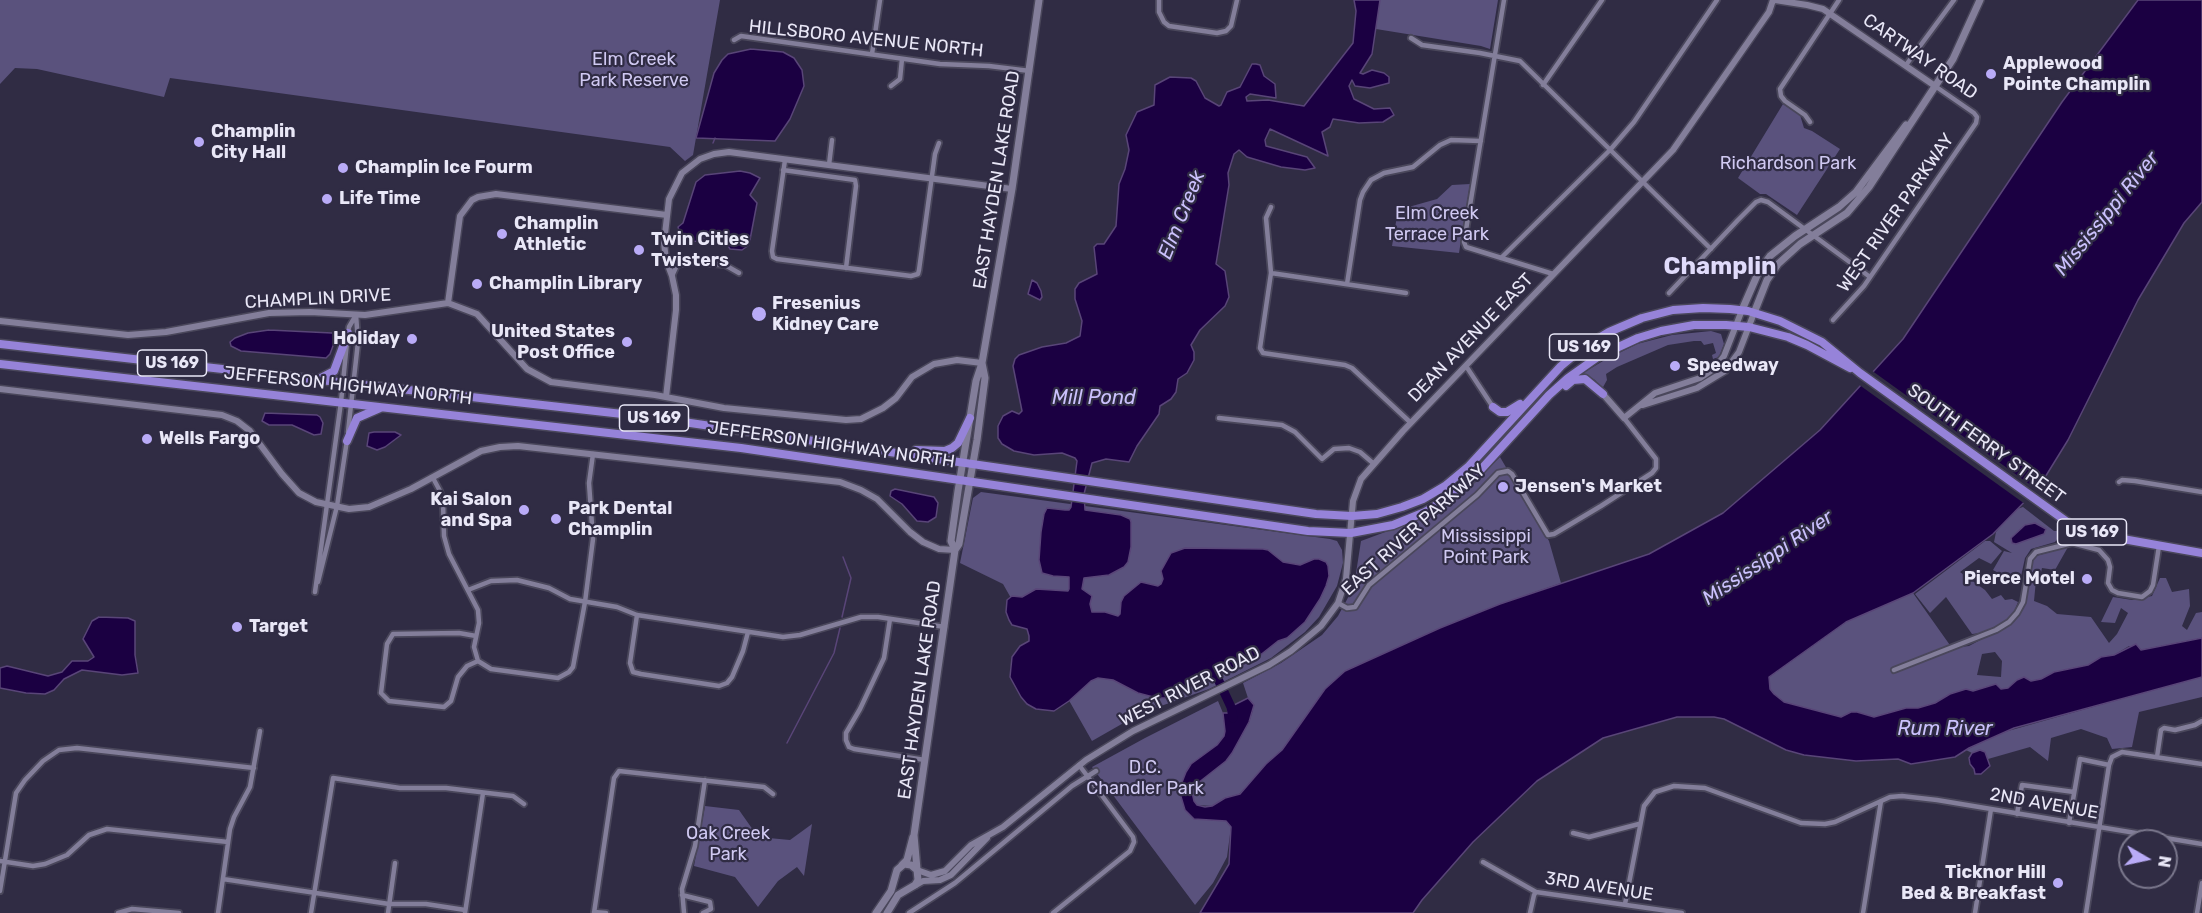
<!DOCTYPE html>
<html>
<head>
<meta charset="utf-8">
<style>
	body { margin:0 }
	#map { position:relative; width:2202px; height:913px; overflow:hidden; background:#302c44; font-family:Rubik,sans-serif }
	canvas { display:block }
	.north { position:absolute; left:2118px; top:829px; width:60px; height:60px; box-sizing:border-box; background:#302c44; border:2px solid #7a778c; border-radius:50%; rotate:99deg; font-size:16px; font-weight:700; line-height:24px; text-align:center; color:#e9e7f7 }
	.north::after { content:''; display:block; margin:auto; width:21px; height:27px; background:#b9abf7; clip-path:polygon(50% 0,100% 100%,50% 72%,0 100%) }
</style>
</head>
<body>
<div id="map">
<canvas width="2202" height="913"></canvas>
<div class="north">N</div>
</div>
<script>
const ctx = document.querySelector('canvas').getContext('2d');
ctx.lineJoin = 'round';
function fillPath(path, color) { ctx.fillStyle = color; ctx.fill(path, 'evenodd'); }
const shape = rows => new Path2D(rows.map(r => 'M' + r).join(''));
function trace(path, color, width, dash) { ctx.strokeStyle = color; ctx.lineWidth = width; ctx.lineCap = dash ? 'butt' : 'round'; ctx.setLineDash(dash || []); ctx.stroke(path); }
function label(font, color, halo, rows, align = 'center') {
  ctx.font = font + ' Rubik,sans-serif'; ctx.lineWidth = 4.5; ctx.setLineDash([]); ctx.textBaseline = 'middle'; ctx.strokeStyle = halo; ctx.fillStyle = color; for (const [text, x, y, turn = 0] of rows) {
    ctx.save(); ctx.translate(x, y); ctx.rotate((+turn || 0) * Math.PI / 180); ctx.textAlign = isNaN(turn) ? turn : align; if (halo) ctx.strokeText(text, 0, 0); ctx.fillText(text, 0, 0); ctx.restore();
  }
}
fillPath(shape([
	[0,0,720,0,693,155,685,161,670,147,170,78,164,97,37,69,15,68,0,84],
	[1379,0,1498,0,1490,49,1481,46,1376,29],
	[1783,104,1800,115,1804,128,1812,131,1840,149,1797,215,1766,194,1760,194,1738,178],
	[1470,184,1459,253,1392,246,1398,210,1437,199,1452,185],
	[1711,331,1721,334,1724,344,1719,357,1713,359,1712,355,1716,353,1713,343,1704,345,1701,341,1694,341,1668,345,1617,367,1606,374,1607,380,1602,389,1595,380,1583,373,1603,361,1637,344,1672,335],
	[1500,457,1549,541,1561,583,1500,604,1440,628,1345,671,1325,689,1282,750,1266,764,1253,781,1239,794,1225,798,1212,806,1197,805,1194,801,1192,792,1198,783,1232,753,1249,722,1253,710,1252,702,1248,698,1243,683,1281,663,1322,635,1338,616,1350,594,1356,573,1361,541,1431,515,1462,495],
	[981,492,1330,539,1337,541,1342,550,1343,563,1337,586,1319,617,1305,632,1271,658,1209,689,1141,713,1092,741,1003,584,960,563,973,498],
	[2023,507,2054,531,2059,531,2059,536,2055,542,2031,549,2025,558,2020,581,2009,579,1993,570,2004,551,2012,553,1994,542,1996,532,2006,520,2017,509],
	[1985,541,1990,541,2002,551,1991,564,1979,558,1960,572,1985,590,1992,599,2001,595,2005,600,2012,599,2018,602,2014,612,2006,623,1981,633,1972,634,1946,597,1930,613,1915,594],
	[2068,547,2055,570,2042,568,2040,577,2029,576,2033,559,2036,556],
	[2160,578,2166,578,2172,592,2189,589,2190,606,2182,626,2187,630,2196,613,2202,612,2202,638,2140,650,2129,646,2114,655,2101,657,2088,665,2054,672,2041,679,2031,681,2017,680,2008,688,2001,690,1996,684,1973,691,1950,694,1935,703,1918,708,1906,708,1874,717,1857,712,1841,717,1810,710,1784,702,1774,694,1770,689,1769,677,1846,622,1913,593,1952,648,1969,646,2014,622,2025,604,2029,579,2036,580,2034,601,2047,606,2057,614,2091,617,2109,643,2117,634,2128,613,2121,608,2115,623,2101,622,2113,597,2132,600,2152,596],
	[1995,652,2002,661,2001,677,1977,675,1982,654],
	[2202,676,2202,697,2139,712,2132,747,2112,749,2107,738,2081,729,2051,738,2048,761,2030,747,1988,759,1984,752,1980,751,1972,753,1966,750,2001,733],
	[1218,701,1223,713,1225,731,1224,736,1217,745,1186,772,1194,819,1226,821,1231,827,1227,857,1213,883,1195,905,1092,767,1145,738],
	[705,806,739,810,758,837,790,840,812,824,804,876,797,867,778,881,758,907,735,877,694,866]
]), '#5a527d');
const water = shape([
	[1354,0,1380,0,1372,54,1360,73,1363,74,1372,70,1384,73,1389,77,1389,83,1370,88,1355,86,1352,80,1349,86,1354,99,1374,109,1390,108,1394,115,1383,122,1359,123,1333,119,1330,127,1322,132,1328,156,1270,129,1265,140,1266,146,1307,157,1315,168,1305,170,1281,167,1247,157,1239,150,1234,154,1228,173,1229,185,1216,264,1225,271,1229,297,1225,306,1200,330,1191,345,1194,352,1194,360,1187,373,1178,379,1176,392,1171,399,1160,406,1159,414,1137,446,1129,462,1106,459,1092,463,1084,494,1085,510,1121,515,1130,519,1131,522,1131,547,1128,562,1124,567,1109,575,1084,578,1082,589,1092,596,1090,604,1092,612,1105,612,1118,616,1120,614,1121,602,1124,596,1141,582,1158,586,1161,584,1163,579,1161,571,1171,553,1185,548,1263,549,1268,550,1283,562,1300,565,1314,559,1319,559,1326,562,1328,566,1329,576,1326,586,1320,599,1305,622,1287,638,1278,641,1254,660,1232,669,1229,664,1211,672,1213,678,1188,688,1180,694,1170,698,1157,698,1138,693,1113,680,1098,678,1091,681,1069,701,1054,711,1036,709,1027,704,1021,697,1010,677,1012,657,1020,646,1029,641,1029,636,1027,629,1012,625,1009,620,1006,612,1007,600,1012,596,1022,597,1036,589,1068,591,1069,589,1069,577,1053,576,1042,573,1039,560,1041,532,1044,514,1047,508,1065,510,1069,510,1071,507,1077,461,1075,458,1062,453,1034,455,1014,451,1002,444,998,438,998,426,1003,416,1012,411,1019,414,1022,411,1013,366,1015,359,1019,355,1042,347,1066,343,1080,336,1082,321,1075,299,1075,289,1079,283,1097,274,1094,247,1097,244,1104,244,1116,226,1119,184,1125,169,1129,150,1126,135,1137,112,1154,105,1155,85,1170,77,1191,78,1196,81,1205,98,1219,106,1221,105,1227,92,1240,87,1252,64,1256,64,1260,65,1264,76,1275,84,1276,98,1250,94,1246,97,1247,101,1268,100,1304,106,1353,43,1356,11,1354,0],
	[2138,0,2202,0,2202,202,2184,223,2138,300,2068,440,2039,487,1993,534,1913,593,1846,622,1769,677,1770,689,1774,694,1784,702,1841,717,1851,712,1857,712,1874,717,1906,708,1918,708,1935,703,1950,694,1966,689,1973,691,1996,684,2001,689,2008,688,2017,680,2024,677,2031,681,2041,679,2054,672,2088,665,2101,657,2114,655,2136,644,2141,650,2202,638,2202,677,2014,728,1969,748,1955,757,1911,764,1898,759,1856,761,1804,755,1786,750,1724,719,1714,717,1677,717,1603,738,1537,781,1473,842,1422,900,1413,913,1200,913,1229,864,1231,827,1226,821,1194,819,1185,810,1179,790,1186,772,1191,764,1217,745,1224,736,1225,731,1223,713,1228,713,1228,708,1248,698,1254,705,1249,722,1232,753,1226,761,1198,783,1192,792,1194,801,1197,805,1205,807,1212,806,1225,798,1240,794,1266,764,1282,750,1325,689,1345,671,1440,628,1500,604,1649,554,1723,513,1820,430,1903,339,2062,102,2138,0],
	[751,49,783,52,794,58,802,70,804,86,790,119,775,141,696,138,714,73,722,60,728,54,751,49],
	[740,171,750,173,760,178,750,195,757,203,749,245,742,250,730,249,721,235,712,233,699,241,686,242,681,237,678,227,683,223,696,182,705,175,740,171],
	[1032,280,1037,283,1041,291,1042,297,1040,300,1028,294,1032,280],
	[269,330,332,333,337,335,330,354,326,358,241,351,231,346,230,342,235,338,248,333,269,330],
	[265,413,317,415,320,417,323,423,321,434,314,435,292,425,269,425,262,421,265,413],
	[374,432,395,432,401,435,385,447,377,450,367,446,369,433,374,432],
	[895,489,934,497,938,503,936,517,928,522,917,521,902,504,890,496,891,491,895,489],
	[2035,523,2046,529,2044,534,2016,544,2012,543,2011,538,2025,525,2035,523],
	[99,617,128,618,135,621,135,655,138,673,122,675,82,670,64,679,54,690,45,694,26,693,0,688,0,668,7,666,48,676,62,672,72,661,88,661,94,657,83,639,92,621,99,617],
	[1980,750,1985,752,1990,766,1981,774,1975,774,1974,769,1970,764,1969,758,1972,753,1980,750]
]);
fillPath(water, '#1b0042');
trace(water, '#594578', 1.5);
fillPath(shape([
	[1871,370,2039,491,2025,504,1858,384]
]), '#302c44');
trace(shape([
	[713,143,715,138],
	[842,617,851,578,843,557],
	[787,743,834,653,840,628]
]), '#594578', 1.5);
trace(shape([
	[1210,662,1231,707,1233,718]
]), '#1b0042', 9);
const minor = shape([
	[1159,0,1159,12,1164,22,1169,26,1217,33,1226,31,1231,26,1237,0],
	[1504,0,1464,242,1466,247,1553,274],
	[1411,38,1422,45,1480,53,1520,61,1711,249],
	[734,40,741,36,940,64,989,66,1030,71],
	[872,54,880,0],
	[1906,65,1954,0],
	[1543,85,1602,0],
	[891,86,900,79,902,59],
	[1810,122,1805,115,1785,101,1781,96,1780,89,1839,0],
	[785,160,772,251,773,257,777,259,911,276,918,274,919,270,935,154,939,143],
	[829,165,832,140],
	[783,170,855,180,856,186,846,268],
	[1271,207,1266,218,1271,273,1260,348,1263,353,1345,365,1352,368,1411,423],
	[1501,258,1610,150,1634,122,1717,0],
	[1271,273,1406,293],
	[672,276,677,265,690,262,725,265,739,273],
	[1347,284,1360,200,1363,192,1371,180,1384,173,1413,167,1440,145,1451,140,1481,141],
	[1669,293,1738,220,1756,202,1761,200,1768,202,1870,277],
	[1833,320,1864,286,1976,123,1977,117,1974,113,1935,86],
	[348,334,349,327,356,315],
	[1466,366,1493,407],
	[1219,418,1282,425,1295,432,1322,459,1334,449,1349,448,1360,452,1374,464],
	[348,432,358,342,356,315],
	[433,478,440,491,443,502,444,536,449,554,478,610,479,623,474,647,478,661,491,669,558,678,569,672,573,667,585,602,593,539,589,483,593,454],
	[2119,482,2122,480,2135,481,2202,492],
	[318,582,337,506,347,440],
	[468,590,491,581,517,580,549,588,570,599,617,607,637,615,783,637,800,635,861,617,878,617,945,627],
	[315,592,341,402,347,342],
	[1338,603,1347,608,1355,607,1369,585,1477,495,1498,473,1508,471,1512,474,1548,535,1554,534,1601,506,1652,473,1656,468,1656,459,1624,418],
	[637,615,630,663,633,672,641,674,719,686,727,683,732,677,743,651,748,632],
	[890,619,884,658,860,709,846,733,846,740,849,747,854,749,925,760],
	[476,636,459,633,393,634,387,644,381,693,389,701,444,707,451,701,458,677,467,666,478,661],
	[1894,670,1996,630,2009,622,2017,613,2023,602,2030,559,2036,552,2072,543,2099,550,2108,560,2110,567,2108,583,2112,590,2118,593,2142,597,2150,591,2153,585,2159,546],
	[2157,757,2161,730,2164,728,2175,730,2195,725,2202,721],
	[2017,814,2022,785,2074,792],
	[2069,823,2080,759,2109,765],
	[1573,833,1589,837,1639,824],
	[0,861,33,866,45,864,67,855,89,835,107,829,228,842],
	[1483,862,1536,892,1682,913],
	[223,879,389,904,426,904,465,910],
	[0,891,16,793,25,780,43,761,59,750,77,748,254,768],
	[682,895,710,902,711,909,703,913],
	[1625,904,1644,806,1655,792,1674,786,1705,788,1801,823,1825,824,1835,822,1890,797,1902,796,1937,800,2202,844],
	[594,912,606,913],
	[118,913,132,909,179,913],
	[218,913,230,829,234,817,250,787,260,731],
	[311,913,333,778,400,788,446,788,513,796,524,804],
	[388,913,395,863],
	[465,913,483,793],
	[594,913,614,778,619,771,764,787,773,794],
	[684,913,682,889,695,846,705,780],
	[909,913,955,883,1072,786,1096,771],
	[1053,913,1130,851,1134,842,1133,837,1079,765],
	[1530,913,1534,895,1536,892],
	[1863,913,1881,801],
	[1975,913,1991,809],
	[2086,913,2109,765,2112,757,2122,752,2202,764],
	[2197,913,2202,883]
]);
const tertiary = shape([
	[1775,0,1807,5,1823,9,1935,86],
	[448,303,460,216,472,200,478,197,496,194,667,215],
	[0,321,128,335,166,332,269,313,310,312,365,315,448,303,477,314,527,369,551,382,655,395,724,408,846,420,861,419,883,408,896,398,912,377,934,364,957,360,982,363],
	[0,389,222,415,237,421,250,431,282,474,299,493,316,502,349,509,369,507,411,489,481,451,500,447,518,446,840,482,861,490,877,499,910,532,923,542,939,549,955,550],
	[1603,394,1624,418,1655,393,1700,378,1715,368,1724,356,1742,310],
	[666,397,676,310,676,295,672,276,666,260,664,243,669,199,682,173,700,159,714,154,729,152,1012,189],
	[1643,405,1697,388,1725,371,1739,352,1754,313],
	[917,870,931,875,945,871,971,845,1003,827,1086,760,1133,731,1269,665,1291,651,1321,626,1338,603,1346,579,1353,501,1361,479,1403,431,1673,150,1769,12,1773,0],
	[916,885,923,881,940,880,951,875,987,838]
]);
const secondary = shape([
	[1742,310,1759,271,1770,256,1795,236,1839,207,1856,192,1906,125],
	[1754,313,1767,280,1778,264,1800,244,1847,213,1869,187,1953,59,1980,0],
	[955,550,951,541,958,491,976,381,982,363,1012,189,1039,0],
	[902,865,907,860,913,837],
	[917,869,914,835,955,550,959,544,977,440,985,378,982,363],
	[876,913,891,891,897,870,904,864,911,865,917,870,918,880,915,885,898,895,887,913]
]);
const trunk = shape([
	[0,344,649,417,1316,514,1352,516,1377,514,1402,507,1423,499,1445,486,1469,466,1561,366,1584,347,1609,332,1642,318,1673,310,1703,308,1730,309,1748,311,1780,321,1822,342,1860,373,2070,524,2106,536,2202,553],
	[0,364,741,448,1308,531,1351,533,1393,525,1425,512,1445,500,1475,476,1549,395,1568,378,1599,356,1638,338,1661,331,1694,325,1726,325,1749,327,1788,337,1807,345,1850,368],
	[317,380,334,371,348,333],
	[1566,386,1573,380,1585,379,1603,394],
	[1493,407,1500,412,1507,412,1520,404],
	[347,441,357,418,380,408],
	[916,450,945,451,952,448,958,443,970,418]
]);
trace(minor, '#4a475b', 8);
trace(tertiary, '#4a475b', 9);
trace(secondary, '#4a475b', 10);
trace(trunk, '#4a475b', 11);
trace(minor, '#837e9a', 4.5);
trace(tertiary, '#837e9a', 6);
trace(secondary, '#837e9a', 7);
trace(trunk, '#9683d9', 8);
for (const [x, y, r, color] of [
	[1991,74,6,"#b9abf7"],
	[199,142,6,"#b9abf7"],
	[343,168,6,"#b9abf7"],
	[327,199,6,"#b9abf7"],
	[502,234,6,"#b9abf7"],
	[639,250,6,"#b9abf7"],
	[477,284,6,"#b9abf7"],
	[759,314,8,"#b9abf7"],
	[412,339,6,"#b9abf7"],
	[627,342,6,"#b9abf7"],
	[1675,366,6,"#b9abf7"],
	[147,439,6,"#b9abf7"],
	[1503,487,6,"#b9abf7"],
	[524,510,6,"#b9abf7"],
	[556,519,6,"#b9abf7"],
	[2087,579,6,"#b9abf7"],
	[237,627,6,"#b9abf7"],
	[2058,883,6,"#b9abf7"]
]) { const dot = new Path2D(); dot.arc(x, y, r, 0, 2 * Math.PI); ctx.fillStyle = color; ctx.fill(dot); trace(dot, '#302c44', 2); }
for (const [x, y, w] of [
	[1584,347,69],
	[172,363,69],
	[654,418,69],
	[2092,532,69]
]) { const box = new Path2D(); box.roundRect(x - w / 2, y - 13, w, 26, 4.5); ctx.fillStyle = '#302c44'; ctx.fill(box); trace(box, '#e9e7f7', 1.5); }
label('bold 16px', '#e9e7f7', null, [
	["US 169",1584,347],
	["US 169",172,363],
	["US 169",654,418],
	["US 169",2092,532]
]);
label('18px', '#e9e7f7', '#302c44', [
	["HILLSBORO AVENUE NORTH",866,39,6],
	["CARTWAY ROAD",1920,57,35],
	["EAST HAYDEN LAKE ROAD",997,180,-81],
	["WEST RIVER PARKWAY",1896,213,-55],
	["CHAMPLIN DRIVE",318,299,-3],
	["DEAN AVENUE EAST",1471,338,-46],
	["JEFFERSON HIGHWAY NORTH",348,386,6],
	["SOUTH FERRY STREET",1986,444,36],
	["JEFFERSON HIGHWAY NORTH",831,445,8],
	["EAST RIVER PARKWAY",1414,530,-42],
	["WEST RIVER ROAD",1190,687,-27],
	["EAST HAYDEN LAKE ROAD",920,690,-82],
	["2ND AVENUE",2044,804,10],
	["3RD AVENUE",1599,887,9]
]);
label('18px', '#d0c9f2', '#302c44', [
	["Elm Creek",634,60],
	["Park Reserve",634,81],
	["Richardson Park",1788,164],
	["Elm Creek",1437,214],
	["Terrace Park",1437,235],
	["Mississippi",1486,537],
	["Point Park",1486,558],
	["D.C.",1145,768],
	["Chandler Park",1145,789],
	["Oak Creek",728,834],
	["Park",728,855]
]);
label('bold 18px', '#e9e7f7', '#302c44', [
	["Applewood",2003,64],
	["Pointe Champlin",2003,85],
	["Champlin",211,132],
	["City Hall",211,153],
	["Champlin Ice Fourm",355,168],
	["Life Time",339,199],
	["Champlin",514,224],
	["Athletic",514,245],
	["Twin Cities",651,240],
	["Twisters",651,261],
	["Champlin Library",489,284],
	["Fresenius",772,304],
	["Kidney Care",772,325],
	["United States",615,332,"right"],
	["Post Office",615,353,"right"],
	["Holiday",400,339,"right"],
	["Speedway",1687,366],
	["Wells Fargo",159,439],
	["Jensen's Market",1515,487],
	["Kai Salon",512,500,"right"],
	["and Spa",512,521,"right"],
	["Park Dental",568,509],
	["Champlin",568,530],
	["Pierce Motel",2075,579,"right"],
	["Target",249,627],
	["Ticknor Hill",2046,873,"right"],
	["Bed & Breakfast",2046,894,"right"]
], 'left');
label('italic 20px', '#cbc1fd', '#302c44', [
	["Mississippi River",2107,214,-51],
	["Elm Creek",1182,215,-68],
	["Mill Pond",1094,398],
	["Mississippi River",1768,558,-34],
	["Rum River",1945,729]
]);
label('bold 24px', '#e0dbfb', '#302c44', [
	["Champlin",1720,267]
]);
</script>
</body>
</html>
